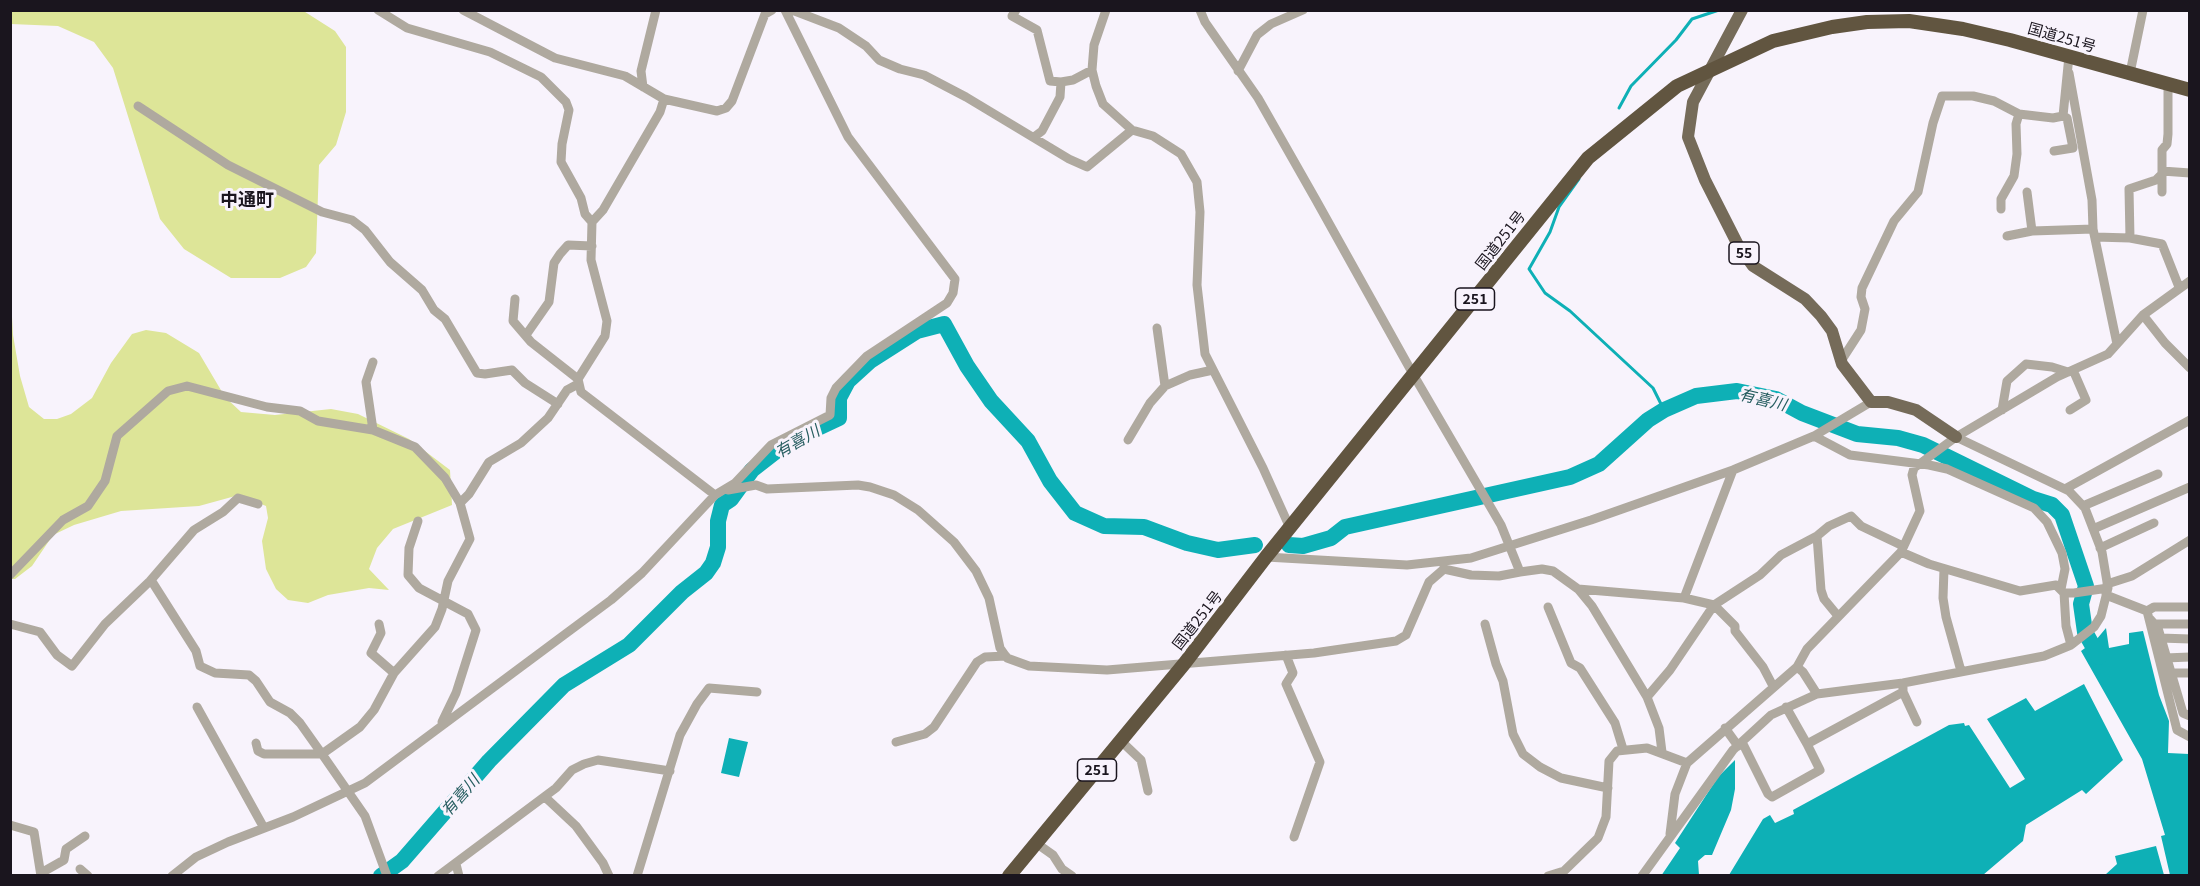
<!DOCTYPE html>
<html>
<head>
<meta charset="utf-8">
<style>
	body { margin:0 }
	#map { position:relative; width:2200px; height:886px; overflow:hidden; background:#f8f3fc; font-family:Georgia,serif }
	canvas { display:block }
	.frame { position:absolute; inset:0; border:12px solid #1a151e; pointer-events:none }
</style>
</head>
<body>
<div id="map">
<canvas width="2200" height="886"></canvas>
<div class="frame"></div>
</div>
<script>
const ctx = document.querySelector('canvas').getContext('2d');
ctx.lineJoin = 'round';
function fillPath(path, color) { ctx.fillStyle = color; ctx.fill(path, 'evenodd'); }
const shape = rows => new Path2D(rows.map(r => 'M' + r).join(''));
function trace(path, color, width, dash) { ctx.strokeStyle = color; ctx.lineWidth = width; ctx.lineCap = dash ? 'butt' : 'round'; ctx.setLineDash(dash || []); ctx.stroke(path); }
function label(font, color, halo, rows, align = 'center') {
  ctx.font = font + ' Georgia,"Noto Sans JP",serif'; ctx.lineWidth = 6; ctx.setLineDash([]); ctx.textBaseline = 'middle'; ctx.strokeStyle = halo; ctx.fillStyle = color; for (const [text, x, y, turn = 0] of rows) {
    ctx.save(); ctx.translate(x, y); ctx.rotate((+turn || 0) * Math.PI / 180); ctx.textAlign = isNaN(turn) ? turn : align; if (halo) ctx.strokeText(text, 0, 0); ctx.fillText(text, 0, 0); ctx.restore();
  }
}
fillPath(shape([
	[11,10,302,10,335,31,346,47,346,112,336,145,319,165,316,253,306,267,280,278,231,278,184,249,160,219,113,68,94,42,58,26,11,24],
	[10,280,13,335,20,376,29,407,44,419,57,419,71,414,92,398,111,363,132,334,146,330,166,333,199,353,225,397,241,412,275,415,331,409,358,414,409,439,450,470,452,505,393,529,377,548,369,569,389,590,369,588,328,595,308,603,288,600,276,589,266,569,262,541,268,518,266,506,239,495,199,506,121,511,74,525,53,535,32,566,15,579,11,579]
]), '#dde598');
fillPath(shape([
	[2106,628,2109,648,2129,644,2129,633,2143,631,2159,695,2169,721,2168,753,2189,754,2189,875,2170,875,2161,836,2165,835,2142,759,2081,651,2096,640],
	[2084,684,2123,760,2086,794,2082,790,2026,825,2023,841,1983,875,1729,875,1763,819,1770,815,1775,823,1794,814,1793,810,1949,725,1964,723,1965,726,1969,725,2010,788,2025,779,1987,719,2026,698,2035,711],
	[729,738,748,742,739,777,721,773],
	[1735,760,1735,789,1731,810,1712,855,1705,855,1698,861,1699,875,1661,876,1680,848,1675,843,1718,777],
	[2156,846,2164,875,2105,875,2117,864,2115,856]
]), '#0eb0b6');
trace(shape([
	[1619,108,1631,86,1676,40,1692,19,1719,10],
	[1579,179,1559,207,1550,232,1529,269,1545,293,1570,311,1653,388,1664,410]
]), '#0eb0b6', 3);
trace(shape([
	[1289,545,1303,546,1331,538,1345,527,1570,477,1599,464,1648,420,1664,410,1696,396,1737,391,1776,399,1802,413,1857,434,1898,438,1923,445,2033,499,2052,505,2062,515,2086,586,2081,604,2085,632,2099,657],
	[381,876,402,861,489,761,564,685,629,645,682,592,706,573,713,563,718,547,718,521,722,505,731,499,752,470,788,442,839,418,839,398,848,381,870,361,917,331,944,324,967,366,991,401,1028,441,1050,481,1075,513,1104,526,1144,527,1187,543,1218,550,1255,545]
]), '#0eb0b6', 16);
trace(shape([
	[378,10,407,28,490,52,541,77,566,102,569,110,562,144,561,162,581,198,585,214,592,222,591,260,607,321,605,336,578,379,581,392,715,495],
	[463,10,555,58,625,76,664,99,717,111,726,108,732,101,765,14,772,10],
	[792,10,839,28,866,46,879,60,900,69,924,75,966,97,1069,159,1087,167,1132,130],
	[1016,10,1012,16,1037,30,1050,81,1061,82],
	[1106,10,1094,45,1092,70,1096,86,1103,104,1132,130,1153,136,1181,154,1197,182,1200,212,1197,285,1205,354,1263,468,1290,528],
	[1200,10,1205,22,1258,98,1316,200,1413,374,1501,525,1520,572,1542,569,1553,571,1578,589,1592,606,1647,697,1659,728,1662,752],
	[1238,71,1257,35,1271,24,1303,10],
	[2069,73,2092,200,2093,229,2117,344],
	[2130,73,2143,10],
	[643,87,641,71,656,10],
	[138,106,228,165,322,212,352,220,365,230,390,262,422,290,434,310,445,319,477,373,485,374,512,370,525,383,558,404],
	[1034,137,1042,131,1060,97,1061,82,1073,80,1092,70],
	[2054,151,2073,148,2067,118,2063,116],
	[2162,171,2190,173],
	[2027,192,2032,231],
	[2162,192,2162,150,2167,144,2168,134,2168,84],
	[2001,209,2001,199,2014,176,2017,154,2016,124,2019,114],
	[592,222,603,210,660,112,664,99],
	[2007,236,2032,231,2093,229],
	[2095,237,2130,238,2162,244,2179,287],
	[2130,238,2129,189,2156,180,2162,174],
	[515,299,513,321,531,342,578,379],
	[2143,315,2165,343,2190,368],
	[1157,328,1165,386,1190,375,1213,370],
	[526,335,549,302,554,263,560,254,568,245,592,246],
	[1841,361,1861,330,1865,309,1861,297,1862,288,1894,221,1918,192,1933,123,1942,96,1973,96,1994,101,2019,114,2053,118,2063,116,2069,56],
	[373,362,366,382,373,430],
	[2002,410,2007,381,2026,364,2052,367,2068,372],
	[2070,410,2086,400,2073,370],
	[1814,436,1850,455,1929,465,1947,469,2034,508,2047,522,2062,553,2065,569,2061,589],
	[1128,440,1150,403,1165,386],
	[2065,489,2190,420],
	[728,490,756,485,767,489,858,485,870,487,894,495,918,510,954,542,976,571,989,598,1000,648,1007,658,1029,666,1107,670,1314,653,1396,641,1406,635,1429,582,1444,569,1444,563],
	[460,503,469,494,489,462,521,443,548,418,567,390,578,384],
	[2083,506,2158,474],
	[418,521,409,548,408,575,419,588,468,614,476,630,456,693,442,722],
	[2093,529,2190,487],
	[1817,536,1821,590,1824,599,1838,616],
	[2100,548,2154,523],
	[1901,552,1929,564,2020,591,2056,585,2064,593,2074,593,2108,588],
	[1266,557,1407,565,1471,558,1591,520,1733,470,1814,436,1871,402],
	[1444,569,1471,575,1499,576,1520,572],
	[1944,569,1943,598,1946,617,1961,671],
	[10,575,63,520,88,506,105,481,117,436,168,391,187,386,267,407,300,411,318,421,373,430,415,447,445,478,460,503,470,539,448,581,442,609,435,627,394,673,374,710,360,727,322,754,365,816,387,876],
	[151,580,196,651,200,666,215,673,249,675,256,681,270,702,290,713,300,723,322,754,264,754,258,751,256,743],
	[2107,584,2132,576,2190,540],
	[1578,589,1684,598,1714,605,1735,626,1735,631,1763,667,1773,686],
	[2064,593,2066,626,2071,645],
	[2106,595,2147,611,2154,607,2190,607],
	[1684,598,1733,470],
	[1548,607,1571,663,1580,668,1615,723,1623,749],
	[2147,611,2177,730,2190,737],
	[2150,619,2158,628,2183,713,2190,716],
	[10,624,40,632,57,655,72,666,105,624,150,581,194,530,223,512,238,498,258,504],
	[379,624,381,633,371,653,394,673],
	[1485,624,1496,664,1503,681,1513,734,1523,754,1540,767,1561,778,1608,788],
	[2154,624,2190,624],
	[2160,638,2190,639],
	[1286,655,1293,673,1286,684,1320,762,1294,837],
	[2165,658,2190,657],
	[1797,667,1803,672,1817,694],
	[2169,673,2190,673],
	[1903,692,1917,722],
	[1647,697,1670,670,1714,605,1760,575,1781,555,1817,536,1829,526,1851,516,1861,526,1903,546],
	[197,707,264,828],
	[1786,707,1807,744],
	[1725,728,1738,746],
	[1121,741,1141,760,1148,791],
	[896,742,925,734,934,727,977,662,985,657,1006,656],
	[1742,742,1768,794,1772,797,1820,770,1807,744,1903,692,1903,683],
	[545,797,576,826,603,863,609,876],
	[10,825,34,832,41,876],
	[1670,834,1675,794,1687,763,1797,667,1807,649,1901,552,1920,511,1912,475,1914,468,1956,437,2057,377,2108,354,2143,315,2190,281],
	[1036,843,1053,855,1062,869,1072,876],
	[456,864,459,876],
	[80,869,88,876],
	[41,873,64,860,66,849,85,836],
	[172,876,196,857,228,842,293,817,365,783,611,600,642,573,715,495,735,483,771,445,830,415,831,398,836,388,867,356,947,303,953,293,955,279,848,137,785,10],
	[438,876,556,788,572,770,584,764,598,760,670,771],
	[637,876,680,735,697,704,709,688,757,692],
	[1548,876,1564,871,1598,838,1606,817,1609,761,1617,751,1647,748,1687,763],
	[1642,876,1733,750,1771,715,1817,694,1903,683,2044,656,2071,645,2094,627,2101,616,2108,588,2102,552,2085,508,2069,491,1956,437]
]), '#afa99f', 9);
trace(shape([
	[1742,10,1693,102,1688,137,1705,180,1738,245,1753,266,1805,299,1821,316,1832,331,1842,364,1871,402,1888,402,1916,410,1956,437]
]), '#756b59', 12);
trace(shape([
	[1009,876,1184,664,1266,557,1588,158,1677,86,1773,41,1832,27,1867,22,1909,21,1963,29,2010,40,2190,90]
]), '#615540', 14);
for (const [x, y, w] of [
	[1744,253,30],
	[1475,299,39],
	[1097,770,39]
]) { const box = new Path2D(); box.roundRect(x - w / 2, y - 11, w, 22, 4.5); ctx.fillStyle = '#f8f3fc'; ctx.fill(box); trace(box, '#1a151e', 1.5); }
label('bold 14px', '#1a151e', null, [
	["55",1744,253],
	["251",1475,299],
	["251",1097,770]
]);
label('15px', '#1a151e', '#f8f3fc', [
	["国道251号",2062,37,16],
	["国道251号",1500,240,-52],
	["国道251号",1197,620,-52]
]);
label('italic 16px', '#265d60', '#f8f3fc', [
	["有喜川",1763,399,14],
	["有喜川",797,441,-30],
	["有喜川",460,795,-49]
]);
label('bold 18px', '#1a151e', '#f8f3fc', [
	["中通町",247,199]
]);
</script>
</body>
</html>
